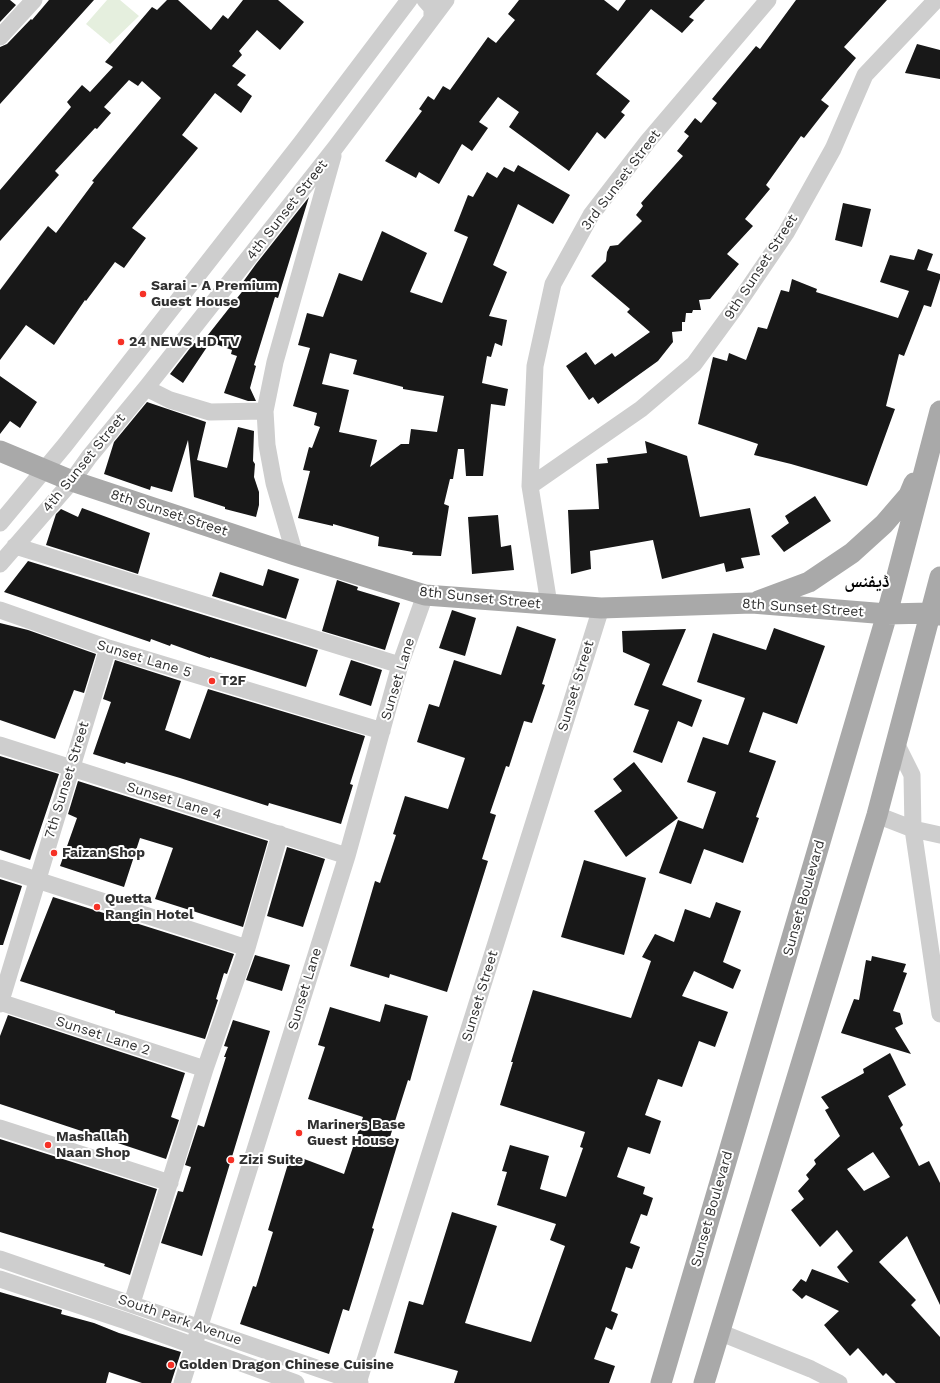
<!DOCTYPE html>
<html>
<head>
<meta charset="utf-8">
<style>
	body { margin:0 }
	canvas { display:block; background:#fff }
</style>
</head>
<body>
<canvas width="940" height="1383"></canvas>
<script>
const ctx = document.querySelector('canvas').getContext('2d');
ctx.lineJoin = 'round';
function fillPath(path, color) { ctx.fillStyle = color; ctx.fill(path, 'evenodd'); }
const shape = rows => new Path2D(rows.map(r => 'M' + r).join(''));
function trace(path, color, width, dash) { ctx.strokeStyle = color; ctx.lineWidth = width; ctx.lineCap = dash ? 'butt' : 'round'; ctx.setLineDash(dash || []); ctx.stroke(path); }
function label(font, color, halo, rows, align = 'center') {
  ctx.font = font + ' "Work Sans","Noto Naskh Arabic",sans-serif'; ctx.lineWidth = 4; ctx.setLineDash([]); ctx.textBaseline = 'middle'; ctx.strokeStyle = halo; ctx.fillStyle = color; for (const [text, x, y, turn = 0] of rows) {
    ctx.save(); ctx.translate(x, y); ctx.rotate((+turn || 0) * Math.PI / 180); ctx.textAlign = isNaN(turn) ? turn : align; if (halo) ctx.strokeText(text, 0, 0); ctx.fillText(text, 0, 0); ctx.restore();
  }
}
fillPath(shape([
	[107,0,120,0,139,16,110,44,86,24]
]), '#e5efde');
fillPath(shape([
	[0,0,10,0,16,5,0,22],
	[49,0,94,0,0,104,0,47,7,44,31,19,32,20],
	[167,0,178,0,211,30,223,15,228,19,243,0,278,0,304,22,280,50,257,30,239,51,242,55,232,66,246,75,237,85,252,96,241,113,215,93,182,135,198,148,132,228,146,238,124,268,115,262,86,301,85,300,54,345,26,325,0,360,0,290,48,226,56,233,94,182,92,181,161,98,142,81,138,86,129,80,104,107,111,113,97,129,95,128,55,171,59,175,0,241,0,190,71,107,67,102,82,85,90,92,113,67,105,62,152,7,157,10],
	[519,0,604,0,618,11,626,0,705,0,689,17,694,20,682,33,651,9,596,74,630,101,621,112,625,115,605,139,597,132,569,171,509,127,519,112,498,97,479,122,488,128,472,151,462,144,439,184,419,172,416,178,385,161,422,111,419,109,428,96,434,100,443,86,450,90,488,37,496,43,515,20,508,14],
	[796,0,887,0,844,47,856,58,821,100,829,106,804,138,801,136,766,185,770,189,745,219,753,226,727,254,739,264,710,299,699,300,701,310,693,310,692,313,686,313,685,322,682,322,682,331,672,332,673,342,658,361,598,404,593,397,589,400,566,366,586,352,595,365,612,353,615,357,650,332,627,312,630,309,591,276,606,261,607,252,610,246,618,245,642,221,636,215,643,206,641,203,683,156,677,151,689,136,684,132,695,118,701,123,717,103,712,99,756,46,760,49],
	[917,44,940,50,940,79,905,73],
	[518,165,570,195,553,224,518,204,493,265,507,272,489,316,507,320,502,346,495,343,491,357,487,356,482,383,508,389,505,406,491,404,483,476,466,476,464,449,458,449,453,479,450,479,444,504,449,506,441,556,412,555,413,552,378,546,379,537,333,524,333,526,298,518,310,471,303,470,309,447,312,448,320,427,314,425,317,413,293,406,310,348,298,345,307,313,323,317,339,273,362,281,382,231,427,253,410,292,442,303,468,237,454,231,468,195,473,197,487,172,497,178,504,167,514,172],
	[330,353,357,360,353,374,403,387,403,389,444,396,437,432,411,429,409,444,401,444,370,467,377,440,339,432,349,390,322,384],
	[309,197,278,298,275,297,254,365,256,366,250,388,256,401,248,401,224,393,237,356,231,354,232,350,204,340,245,288,240,286,256,264],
	[843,203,871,209,862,247,835,240],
	[918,249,933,254,927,270,940,274,940,279,931,307,924,305,904,356,899,354,886,406,895,409,867,486,791,464,754,455,758,444,698,424,713,357,727,361,729,353,746,360,758,327,767,329,781,290,789,292,792,279,817,289,816,292,898,318,909,291,880,282,890,255,914,260],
	[194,343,207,347,183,383,170,374],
	[0,376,37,402,20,428,10,421,0,434],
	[147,402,206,422,197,460,227,468,238,427,254,431,253,461,255,464,254,477,259,492,259,505,256,517,225,509,225,507,194,497,188,440,172,492,151,486,150,490,104,474,114,442],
	[645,441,687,456,700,517,750,508,760,555,741,558,744,568,726,572,724,563,662,579,653,540,590,551,591,569,571,574,568,510,599,509,596,464,608,463,607,458,647,453],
	[815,496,831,521,784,552,771,536,789,523,785,516],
	[82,508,150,533,138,574,46,545,56,514,61,509,78,517],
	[498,515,501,547,511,545,514,570,472,574,468,517],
	[28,561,318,650,306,687,210,657,210,658,171,644,170,646,151,639,150,642,4,592],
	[268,569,299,579,286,619,212,596,220,572,263,586],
	[337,580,358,587,357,590,400,603,385,650,322,631],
	[452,610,476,618,465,656,439,648],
	[0,623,28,630,96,654,84,693,74,690,55,739,0,720],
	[517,626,556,639,542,684,545,685,532,723,524,721,509,767,506,766,490,813,496,815,482,859,488,861,447,992,390,974,389,978,350,966,375,881,380,883,396,835,393,834,405,796,448,809,465,758,417,742,429,704,439,707,454,660,501,675],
	[774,628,825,646,797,724,763,712,749,752,776,761,756,817,759,818,743,863,704,849,691,884,659,873,678,820,703,829,716,792,687,782,703,737,728,745,745,698,697,682,713,633,766,650],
	[686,629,662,685,702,700,692,727,678,721,662,763,633,752,649,710,634,705,650,664,623,652,622,631],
	[115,660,181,681,165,730,190,739,208,689,365,736,350,784,353,785,341,824,269,803,268,806,180,778,126,762,125,764,93,754,111,702,103,699],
	[351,660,382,670,371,706,339,695],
	[0,756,59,774,30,860,0,850],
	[634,762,678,818,626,857,594,811,622,791,613,779],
	[78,781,268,841,243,927,155,899,173,848,140,838,124,887,60,866,77,818,68,814],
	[287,847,325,859,303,927,267,916],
	[584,860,646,878,624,955,561,937],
	[0,879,22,886,3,945,0,945],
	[53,897,234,954,227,974,224,973,216,999,218,1000,205,1039,115,1013,115,1011,20,981],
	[716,902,741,911,723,962,741,970,733,989,694,971,682,996,728,1012,715,1047,699,1041,682,1087,658,1079,645,1115,661,1121,650,1154,628,1147,617,1177,645,1187,643,1194,653,1198,647,1216,641,1214,630,1243,640,1247,632,1269,626,1267,611,1311,618,1314,612,1330,606,1327,594,1359,615,1366,609,1383,454,1383,458,1371,394,1353,409,1301,423,1305,452,1212,497,1226,465,1323,531,1342,565,1246,550,1240,556,1224,497,1205,507,1172,502,1171,510,1145,549,1156,540,1189,566,1197,583,1148,580,1147,585,1132,500,1105,513,1062,511,1062,533,990,631,1018,651,961,642,957,655,934,674,942,685,909,710,918],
	[255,955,290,965,282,991,246,980],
	[872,956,906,964,903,972,907,973,893,1011,900,1013,903,1024,895,1028,911,1054,841,1033,854,999,859,1000,866,960,871,961],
	[385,1004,428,1016,410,1081,408,1080,390,1137,399,1139,372,1228,374,1229,361,1272,349,1311,343,1309,329,1354,240,1324,253,1286,256,1287,273,1232,268,1230,291,1154,344,1174,363,1117,308,1099,325,1047,318,1045,330,1007,380,1022],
	[8,1015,185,1073,171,1117,179,1120,166,1159,0,1104,0,1036],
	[233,1020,270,1031,202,1256,161,1243,178,1191,183,1192,191,1167,185,1165,198,1125,204,1127,226,1057,224,1057,228,1047,224,1046],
	[890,1053,906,1085,888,1096,903,1125,900,1128,919,1166,929,1161,940,1183,940,1305,907,1236,879,1262,916,1300,911,1305,940,1337,940,1383,896,1383,886,1373,883,1376,858,1348,850,1356,824,1325,839,1311,806,1295,802,1299,792,1290,801,1279,806,1282,812,1269,849,1283,837,1267,853,1251,837,1230,820,1247,791,1210,804,1199,798,1191,809,1179,806,1175,816,1164,814,1160,840,1136,825,1110,829,1108,821,1097,864,1073,863,1069],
	[873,1152,890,1177,864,1191,847,1169],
	[0,1139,157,1189,130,1275,104,1266,105,1264,0,1232],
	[0,1292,62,1310,61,1314,94,1323,119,1333,181,1352,171,1383,142,1383,109,1372,106,1383,0,1383]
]), '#181818');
trace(shape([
	[425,0,432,8,432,18],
	[0,37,34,0],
	[146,388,170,400,210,412,265,411],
	[530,486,641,409,694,364,735,308,786,233,833,149,865,75,936,0],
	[0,523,65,445,301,143,409,0],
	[15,546,400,665],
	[295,555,274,483,267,445,265,411,275,362,333,156],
	[0,564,72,481,89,457,146,388,335,148,446,0],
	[549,604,530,486,535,366,553,284,591,215,648,141,768,0],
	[0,610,108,648,382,731],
	[896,743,912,775,913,829,940,835],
	[0,745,347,856],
	[877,815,913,829,940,1014],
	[0,868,247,948],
	[0,1002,205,1069],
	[0,1004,108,648],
	[0,1128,170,1183],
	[0,1259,360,1383],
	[0,1279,126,1321,296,1383],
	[132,1303,205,1069,247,948,280,834],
	[719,1332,811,1369,839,1383],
	[182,1383,347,856,400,665,425,595],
	[358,1383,601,608]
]), '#cecece', 17);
trace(shape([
	[0,451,72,481,295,555,425,595,601,608,752,603,887,614,930,613,940,615],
	[758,601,809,582,852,553,884,524,909,495,914,483],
	[661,1383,887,614,940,411],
	[704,1383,877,815,940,577]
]), '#a9a9a9', 21);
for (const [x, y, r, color] of [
	[143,294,4,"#f63126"],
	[121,342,4,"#f63126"],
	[212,681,4,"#f63126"],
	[54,853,4,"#f63126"],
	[97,907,4,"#f63126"],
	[299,1133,4,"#f63126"],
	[48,1145,4,"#f63126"],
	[231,1160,4,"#f63126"],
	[171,1365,4,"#f63126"]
]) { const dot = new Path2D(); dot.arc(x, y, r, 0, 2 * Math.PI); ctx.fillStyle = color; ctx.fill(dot); trace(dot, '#fff', 1.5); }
label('14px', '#313131', '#fff', [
	["3rd Sunset Street",621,180,-53],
	["4th Sunset Street",287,210,-52],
	["9th Sunset Street",761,267,-57],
	["4th Sunset Street",84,463,-51],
	["8th Sunset Street",169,513,18],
	["8th Sunset Street",480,598,6],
	["8th Sunset Street",803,608,4],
	["Sunset Lane 5",144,659,17],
	["Sunset Lane",398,679,-73],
	["Sunset Street",576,686,-73],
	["7th Sunset Street",67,780,-73],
	["Sunset Lane 4",174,801,17],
	["Sunset Boulevard",804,898,-74],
	["Sunset Lane",305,989,-73],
	["Sunset Street",480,996,-73],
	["Sunset Lane 2",103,1036,18],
	["Sunset Boulevard",712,1209,-74],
	["South Park Avenue",180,1320,19]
]);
label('bold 14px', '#313131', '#fff', [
	["Sarai - A Premium",151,286],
	["Guest House",151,302],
	["24 NEWS HD TV",129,342],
	["T2F",220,681],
	["Faizan Shop",62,853],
	["Quetta",105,899],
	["Rangin Hotel",105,915],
	["Mariners Base",307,1125],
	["Guest House",307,1141],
	["Mashallah",56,1137],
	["Naan Shop",56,1153],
	["Zizi Suite",239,1160],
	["Golden Dragon Chinese Cuisine",179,1365]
], 'left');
label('bold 18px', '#000', '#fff', [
	["ڈیفنس",867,582]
]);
</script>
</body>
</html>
